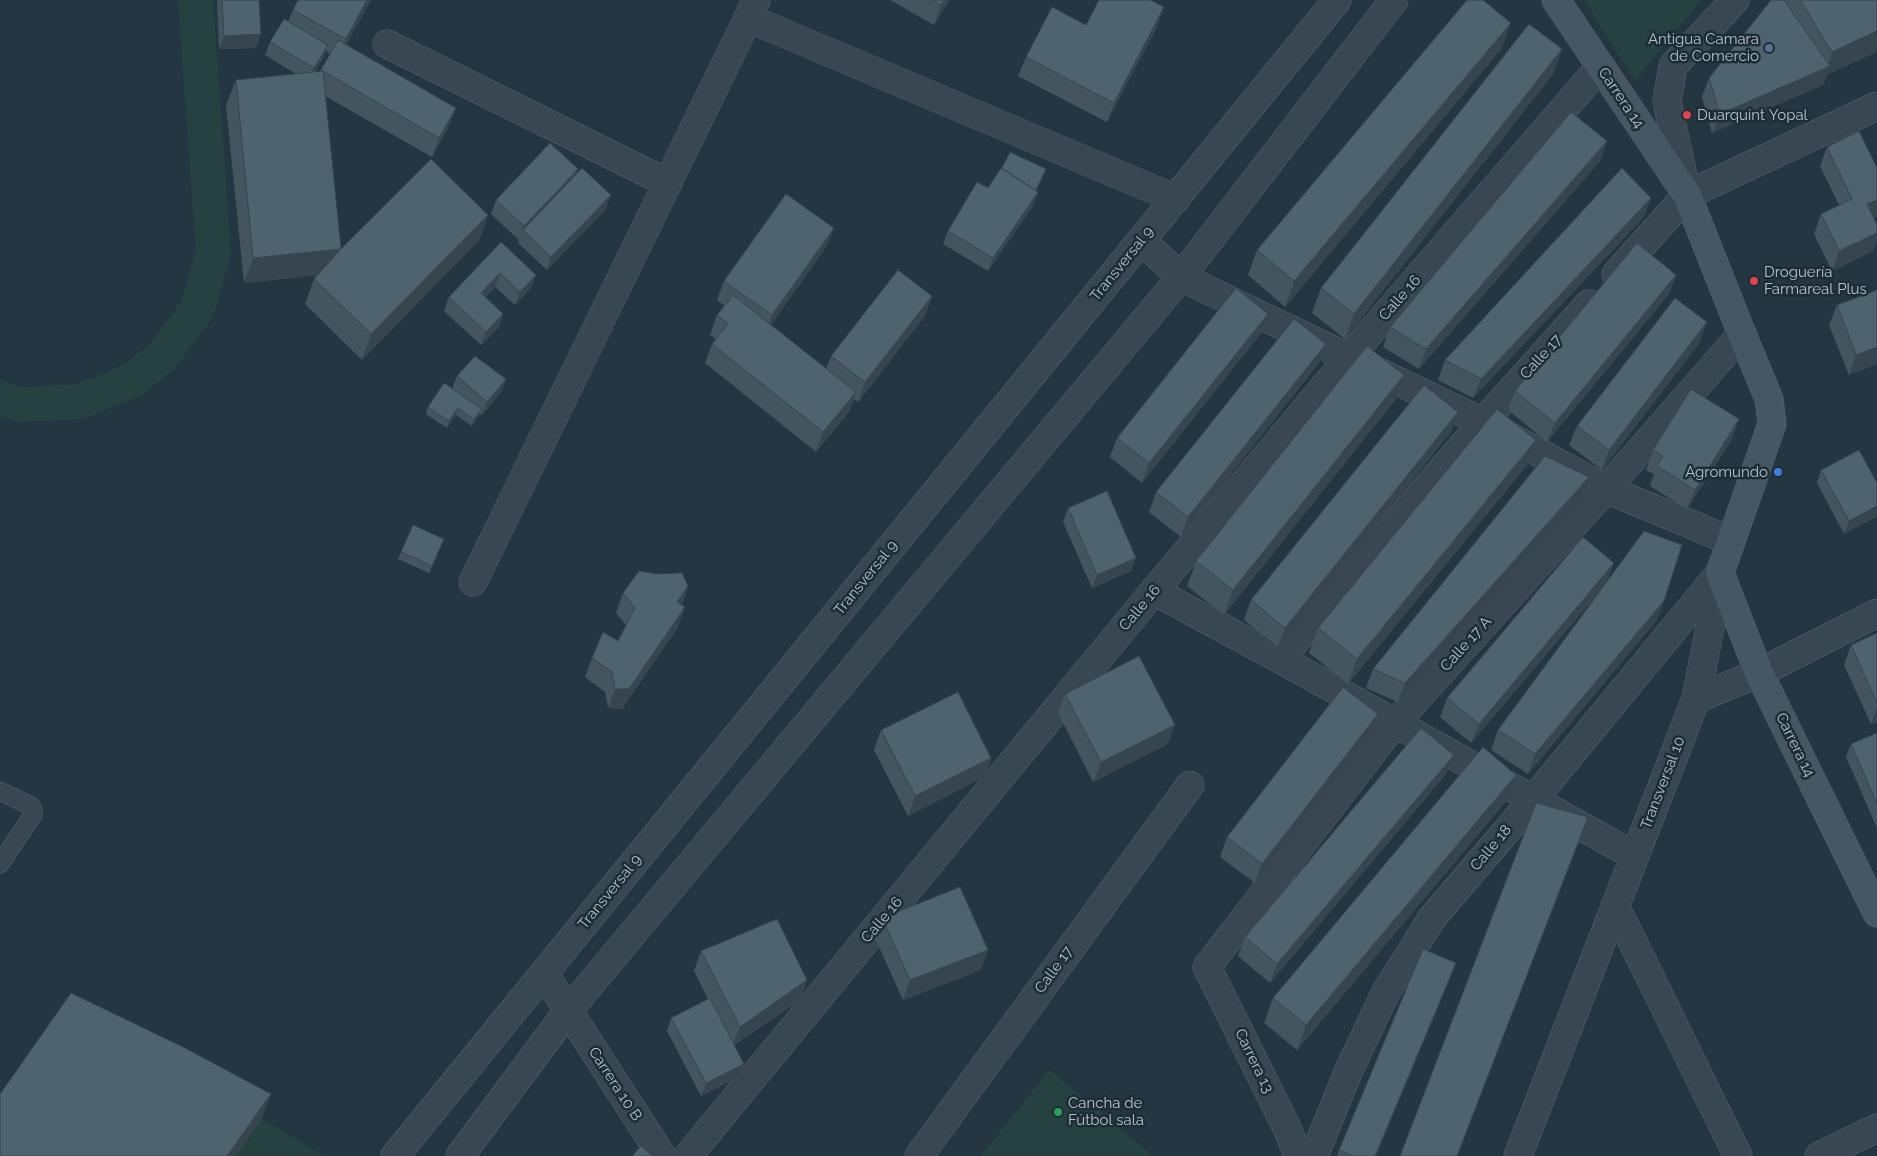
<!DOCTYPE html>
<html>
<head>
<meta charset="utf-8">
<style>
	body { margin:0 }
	canvas { display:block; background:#243642 }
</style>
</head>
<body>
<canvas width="1877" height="1156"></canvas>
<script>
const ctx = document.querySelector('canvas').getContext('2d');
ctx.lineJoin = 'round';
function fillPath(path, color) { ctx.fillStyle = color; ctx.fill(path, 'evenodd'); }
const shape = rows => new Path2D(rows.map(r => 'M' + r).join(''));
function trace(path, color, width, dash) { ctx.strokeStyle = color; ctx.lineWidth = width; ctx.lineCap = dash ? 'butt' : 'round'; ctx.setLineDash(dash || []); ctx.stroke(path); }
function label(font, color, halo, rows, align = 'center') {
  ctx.font = font + ' Raleway,sans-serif'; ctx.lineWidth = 5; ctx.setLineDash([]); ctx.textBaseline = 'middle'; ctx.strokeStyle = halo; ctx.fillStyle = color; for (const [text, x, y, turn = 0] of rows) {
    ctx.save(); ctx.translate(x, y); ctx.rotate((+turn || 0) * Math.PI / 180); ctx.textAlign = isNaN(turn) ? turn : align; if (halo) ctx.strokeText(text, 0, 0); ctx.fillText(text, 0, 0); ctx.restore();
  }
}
fillPath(shape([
	[178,0,213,0,231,255,213,317,175,368,143,394,84,419,19,422,0,416,0,380,23,387,77,384,125,364,150,344,181,302,196,251],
	[1584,0,1701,0,1635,81],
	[1049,1070,1150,1153,1148,1156,981,1156],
	[262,1119,324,1156,236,1156]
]), '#264240');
const lane = shape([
	[0,791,31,806,33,810,33,815,0,864]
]);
const street = shape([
	[748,18,1176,199],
	[387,44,668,183],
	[1687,195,1667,101,1673,66,1735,0],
	[1141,240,1181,277,1483,422,1606,489,1731,541],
	[1616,274,1687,195,1877,106],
	[473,582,748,18,756,0],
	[1154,591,1280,659,1635,856],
	[1280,659,1483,422,1589,304],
	[1696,699,1759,673,1877,613],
	[1615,906,1738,1156],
	[544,973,662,1156],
	[395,1156,1337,0],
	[460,1156,568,1011,1181,277,1394,0],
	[688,1156,1154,591,1349,357,1600,67],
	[919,1156,1190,785],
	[1298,1156,1288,1130,1207,967,1395,723,1606,489,1742,334],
	[1314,1156,1349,1070,1386,992,1432,918,1533,800,1720,573],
	[1518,1156,1696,699,1720,576],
	[1819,1156,1877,1128]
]);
const secondary = shape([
	[1556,0,1687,195,1742,334,1769,399,1772,424,1720,573,1759,673,1877,913]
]);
trace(lane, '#56656e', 19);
trace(street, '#56656e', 29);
trace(secondary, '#56656e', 29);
trace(lane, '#384751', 18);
trace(street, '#384751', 28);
trace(secondary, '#465764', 28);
fillPath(shape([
	[217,0,259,0,256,48,219,49],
	[298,0,371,0,346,45,448,128,432,157,325,96,341,249,488,215,479,240,362,360,305,304,314,279,317,275,244,283,226,105,236,80,296,74,265,55,270,42,288,22,293,10],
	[326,51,330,54,320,71,315,72,323,58],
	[890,0,949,0,934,25],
	[1785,0,1877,0,1827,75,1823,85,1712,133,1702,97,1709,78,1785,2],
	[1086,25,1157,27,1107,122,1018,76,1026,57],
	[1502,48,1285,307,1248,275,1257,250],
	[1562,49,1553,74,1345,339,1312,313,1321,288],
	[1607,141,1600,161,1419,369,1383,347,1390,327],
	[1827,147,1877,168,1877,216,1874,218,1877,224,1877,241,1873,251,1832,271,1814,234,1821,214,1839,205,1820,166],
	[577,174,606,209,547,270,518,243,519,240,491,214,496,200],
	[1043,176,1036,191,1033,206,988,271,943,244,948,231,988,188],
	[1644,217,1473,398,1438,380,1445,360],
	[834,228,826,247,771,325,826,369,831,356,932,296,925,316,858,402,854,399,849,412,816,452,705,363,712,344,716,339,710,335,717,315,725,306,717,300,724,281],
	[501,242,536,275,531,288,515,305,495,287,486,297,503,314,499,327,481,345,444,311,449,297],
	[1676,275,1669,294,1547,442,1508,410,1515,391],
	[1837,305,1877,364,1849,375,1829,325],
	[1261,333,1142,483,1110,457,1117,438],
	[1700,342,1602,470,1569,445,1577,426],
	[1326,344,1319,363,1181,537,1149,512,1156,492],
	[1404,375,1395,400,1224,615,1187,586,1196,561],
	[457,376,506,379,501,392,482,415,480,414,472,426,456,415,447,428,426,414,428,407,452,389],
	[1458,412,1451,432,1278,647,1244,620,1251,600],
	[1739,419,1732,439,1687,509,1650,486,1654,474,1646,470,1653,450],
	[1536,440,1527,465,1348,684,1309,653,1318,628],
	[1821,470,1877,483,1844,534,1817,483],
	[1582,496,1398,702,1366,688,1373,669],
	[1068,508,1131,571,1092,588,1063,522],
	[441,546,429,573,398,559,401,552],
	[1607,582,1657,620,1528,774,1491,750,1498,730,1606,584,1471,743,1440,717,1447,698],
	[688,586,682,605,678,627,622,709,608,708,605,692,585,677,592,658,618,641,626,625,616,613,623,593],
	[1877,633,1877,722,1871,724,1844,665,1851,645],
	[1065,694,1168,744,1093,782,1058,713],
	[1378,714,1371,734,1255,883,1220,857,1227,837],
	[881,730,991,758,984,777,908,816,874,750],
	[1877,733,1877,828,1846,757,1851,744],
	[1446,774,1270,983,1238,956,1245,937],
	[1507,800,1297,1050,1264,1023,1273,998],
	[882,918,988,950,981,970,903,1000,875,938],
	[701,951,807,980,800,1000,734,1045,739,1077,701,1096,667,1031,671,1018,708,999,694,971],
	[1448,983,1376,1156,1337,1156,1339,1150]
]), '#44555f');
fillPath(shape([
	[367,0,371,0,339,58,346,39],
	[944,0,949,0,934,25,941,5],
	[1164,7,1157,27,1107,122,1114,103],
	[1511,23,1502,48,1285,307,1294,281],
	[1877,31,1877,52,1827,75,1823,85,1712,133,1720,114,1827,68,1832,52],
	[261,34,256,48,219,49,224,36],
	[328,45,323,58,309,81,314,68],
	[1562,49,1553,74,1345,339,1354,314],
	[456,108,448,128,432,157,439,138],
	[1607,141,1600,161,1419,369,1426,349],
	[578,169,574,183,523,230,519,240,524,226],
	[1038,192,1033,206,988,271,993,258],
	[611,195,606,209,547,270,551,257],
	[1651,198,1644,217,1473,398,1481,379],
	[1877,200,1877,216,1860,224,1867,204],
	[488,215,479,240,362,360,371,334],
	[834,228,826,247,765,334,772,315],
	[1877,233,1877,241,1873,251,1832,271,1839,251],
	[341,249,332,274,244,283,253,258],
	[500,273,495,287,477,307,481,293],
	[536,275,531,288,515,305,520,292],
	[1676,275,1669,294,1547,442,1555,423],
	[932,296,925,316,858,402,865,382],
	[503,314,499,327,481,345,486,332],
	[1268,314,1261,333,1142,483,1149,463],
	[1707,322,1700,342,1602,470,1609,450],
	[1326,344,1319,363,1181,537,1188,517],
	[1877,347,1877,364,1849,375,1856,355],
	[1404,375,1395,400,1224,615,1233,590],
	[506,379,501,392,482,415,487,402],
	[856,392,849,412,816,452,823,432],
	[458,408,456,415,447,428,449,421],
	[482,409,479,416,472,426,474,419],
	[1458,412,1451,432,1278,647,1285,628],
	[1739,419,1732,439,1687,509,1695,490],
	[1536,440,1527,465,1348,684,1357,659],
	[1589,477,1582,496,1398,702,1405,683],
	[1877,506,1877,517,1844,534,1849,521],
	[1136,558,1131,571,1092,588,1097,575],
	[1614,563,1607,582,1471,743,1479,724],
	[688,586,681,606,677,602],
	[1664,601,1657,620,1528,774,1535,754],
	[685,607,678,627,622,709,608,708,615,689],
	[1877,707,1877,722,1871,724],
	[1378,714,1371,734,1255,883,1262,864],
	[1175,725,1168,744,1093,782,1101,762],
	[1454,755,1446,774,1270,983,1277,964],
	[991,758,984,777,908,816,915,796],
	[1516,775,1507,800,1297,1050,1306,1025],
	[1588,817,1579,842,1457,1156],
	[988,950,981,970,903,1000,910,980],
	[1456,963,1448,983,1376,1156,1375,1156],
	[807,980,800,1000,732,1047,740,1027],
	[744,1064,739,1077,701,1096,706,1083],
	[271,1094,262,1119,236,1156,227,1156]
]), '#37454e');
const building = shape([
	[222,0,259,0,261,34,224,36,222,0],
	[298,0,367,0,346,39,293,10,298,0],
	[932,0,944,0,941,5,932,0],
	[1099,0,1150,0,1164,7,1114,103,1026,57,1052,7,1086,25,1099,0],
	[1467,0,1483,0,1511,23,1294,281,1257,250,1467,0],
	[1771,0,1784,0,1830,66,1720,114,1709,78,1771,0],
	[1800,0,1877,0,1877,31,1832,52,1800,0],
	[284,19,328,45,314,68,270,42,284,19],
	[1529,24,1562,49,1354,314,1321,288,1529,24],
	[338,40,456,108,439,138,321,70,338,40],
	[323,71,341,249,253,258,236,80,323,71],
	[1571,112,1607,141,1426,349,1390,327,1571,112],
	[1859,131,1877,168,1877,200,1867,204,1877,225,1877,233,1839,251,1821,214,1852,199,1827,147,1859,131],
	[550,143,578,169,524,226,496,200,550,143],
	[1010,152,1046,169,1036,190,1028,186,1002,168,1010,152],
	[431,159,488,215,371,334,314,279,341,249,431,159],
	[582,168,611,195,551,257,523,230,582,168],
	[1001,168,1038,192,993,258,948,231,977,182,988,188,1001,168],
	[1622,168,1651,198,1481,379,1445,360,1622,168],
	[786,194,834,228,772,315,724,281,786,194],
	[501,242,536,275,520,292,500,273,481,293,503,314,486,332,449,297,501,242],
	[1637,243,1676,275,1555,423,1515,391,1637,243],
	[898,270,932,296,865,382,831,356,898,270],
	[1236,288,1268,314,1149,463,1117,438,1236,288],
	[1877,290,1877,347,1856,355,1837,305,1877,290],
	[733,295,856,392,823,432,712,344,728,324,717,315,733,295],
	[1675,298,1707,322,1609,450,1577,426,1675,298],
	[1294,319,1326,344,1188,517,1156,492,1294,319],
	[1367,346,1404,375,1233,590,1196,561,1367,346],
	[475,356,506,379,487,402,457,376,475,356],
	[444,383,482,409,474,419,458,408,449,421,428,407,444,383],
	[1424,385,1458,412,1285,628,1251,600,1424,385],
	[1691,389,1739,419,1695,490,1657,466,1663,456,1653,450,1691,389],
	[1497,409,1536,440,1357,659,1318,628,1497,409],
	[1859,450,1877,483,1877,506,1849,521,1821,470,1859,450],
	[1545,456,1589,477,1405,683,1373,669,1545,456],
	[1107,491,1136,558,1097,575,1068,508,1107,491],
	[413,525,444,539,432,566,401,552,413,525],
	[1644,531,1682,545,1664,601,1535,754,1498,730,1644,531],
	[1583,537,1614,563,1479,724,1447,698,1583,537],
	[639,571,657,574,682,573,688,586,677,602,685,607,629,689,615,689,612,672,592,658,603,632,618,641,635,608,623,593,639,571],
	[1877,633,1877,703,1851,645,1877,633],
	[1139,656,1175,725,1101,762,1065,694,1139,656],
	[1343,687,1378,714,1262,864,1227,837,1343,687],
	[958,692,991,758,915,796,881,730,958,692],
	[1421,728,1454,755,1277,964,1245,937,1421,728],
	[1877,733,1877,804,1851,744,1877,733],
	[1483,747,1516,775,1306,1025,1273,998,1483,747],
	[1536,803,1588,817,1457,1156,1400,1156,1536,803],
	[960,887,988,950,910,980,882,918,960,887],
	[777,919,807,980,740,1027,701,951,777,919],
	[1423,949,1456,963,1375,1156,1353,1156,1339,1150,1423,949],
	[71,993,183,1047,271,1094,227,1156,0,1156,0,1094,71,993],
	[710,998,744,1064,706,1083,671,1018,710,998],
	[641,1146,653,1156,632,1156,641,1146]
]);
fillPath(building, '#4f636f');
trace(building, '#37454e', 1);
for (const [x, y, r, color] of [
	[1769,48,5,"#5c6f8a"],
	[1687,115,5,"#e0444e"],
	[1754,281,5,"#e0444e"],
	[1778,472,5,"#3f7fe0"],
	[1058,1112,5,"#2e9e5b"]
]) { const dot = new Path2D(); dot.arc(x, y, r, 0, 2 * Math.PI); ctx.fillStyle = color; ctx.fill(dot); trace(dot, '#1d2d36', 2); }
label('15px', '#b5c2cb', '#1d2d36', [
	["Antigua Camara",1759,39,"right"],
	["de Comercio",1759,56,"right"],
	["Duarquint Yopal",1697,115],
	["Droguería",1764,272],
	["Farmareal Plus",1764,289],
	["Agromundo",1768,472,"right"],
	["Cancha de",1068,1103],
	["Fútbol sala",1068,1120]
], 'left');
label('15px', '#b5c2cb', '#1d2d36', [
	["Carrera 14",1621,98,56],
	["Transversal 9",1122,264,-51],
	["Calle 16",1400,298,-49],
	["Calle 17",1541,357,-48],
	["Transversal 9",866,578,-51],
	["Calle 16",1140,608,-50],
	["Calle 17 A",1466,644,-48],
	["Carrera 14",1795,745,64],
	["Transversal 10",1663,783,-69],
	["Calle 18",1491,848,-50],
	["Transversal 9",610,892,-51],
	["Calle 16",882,920,-50],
	["Calle 17",1054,970,-54],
	["Carrera 13",1254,1061,64],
	["Carrera 10 B",615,1084,57]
]);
</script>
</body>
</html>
